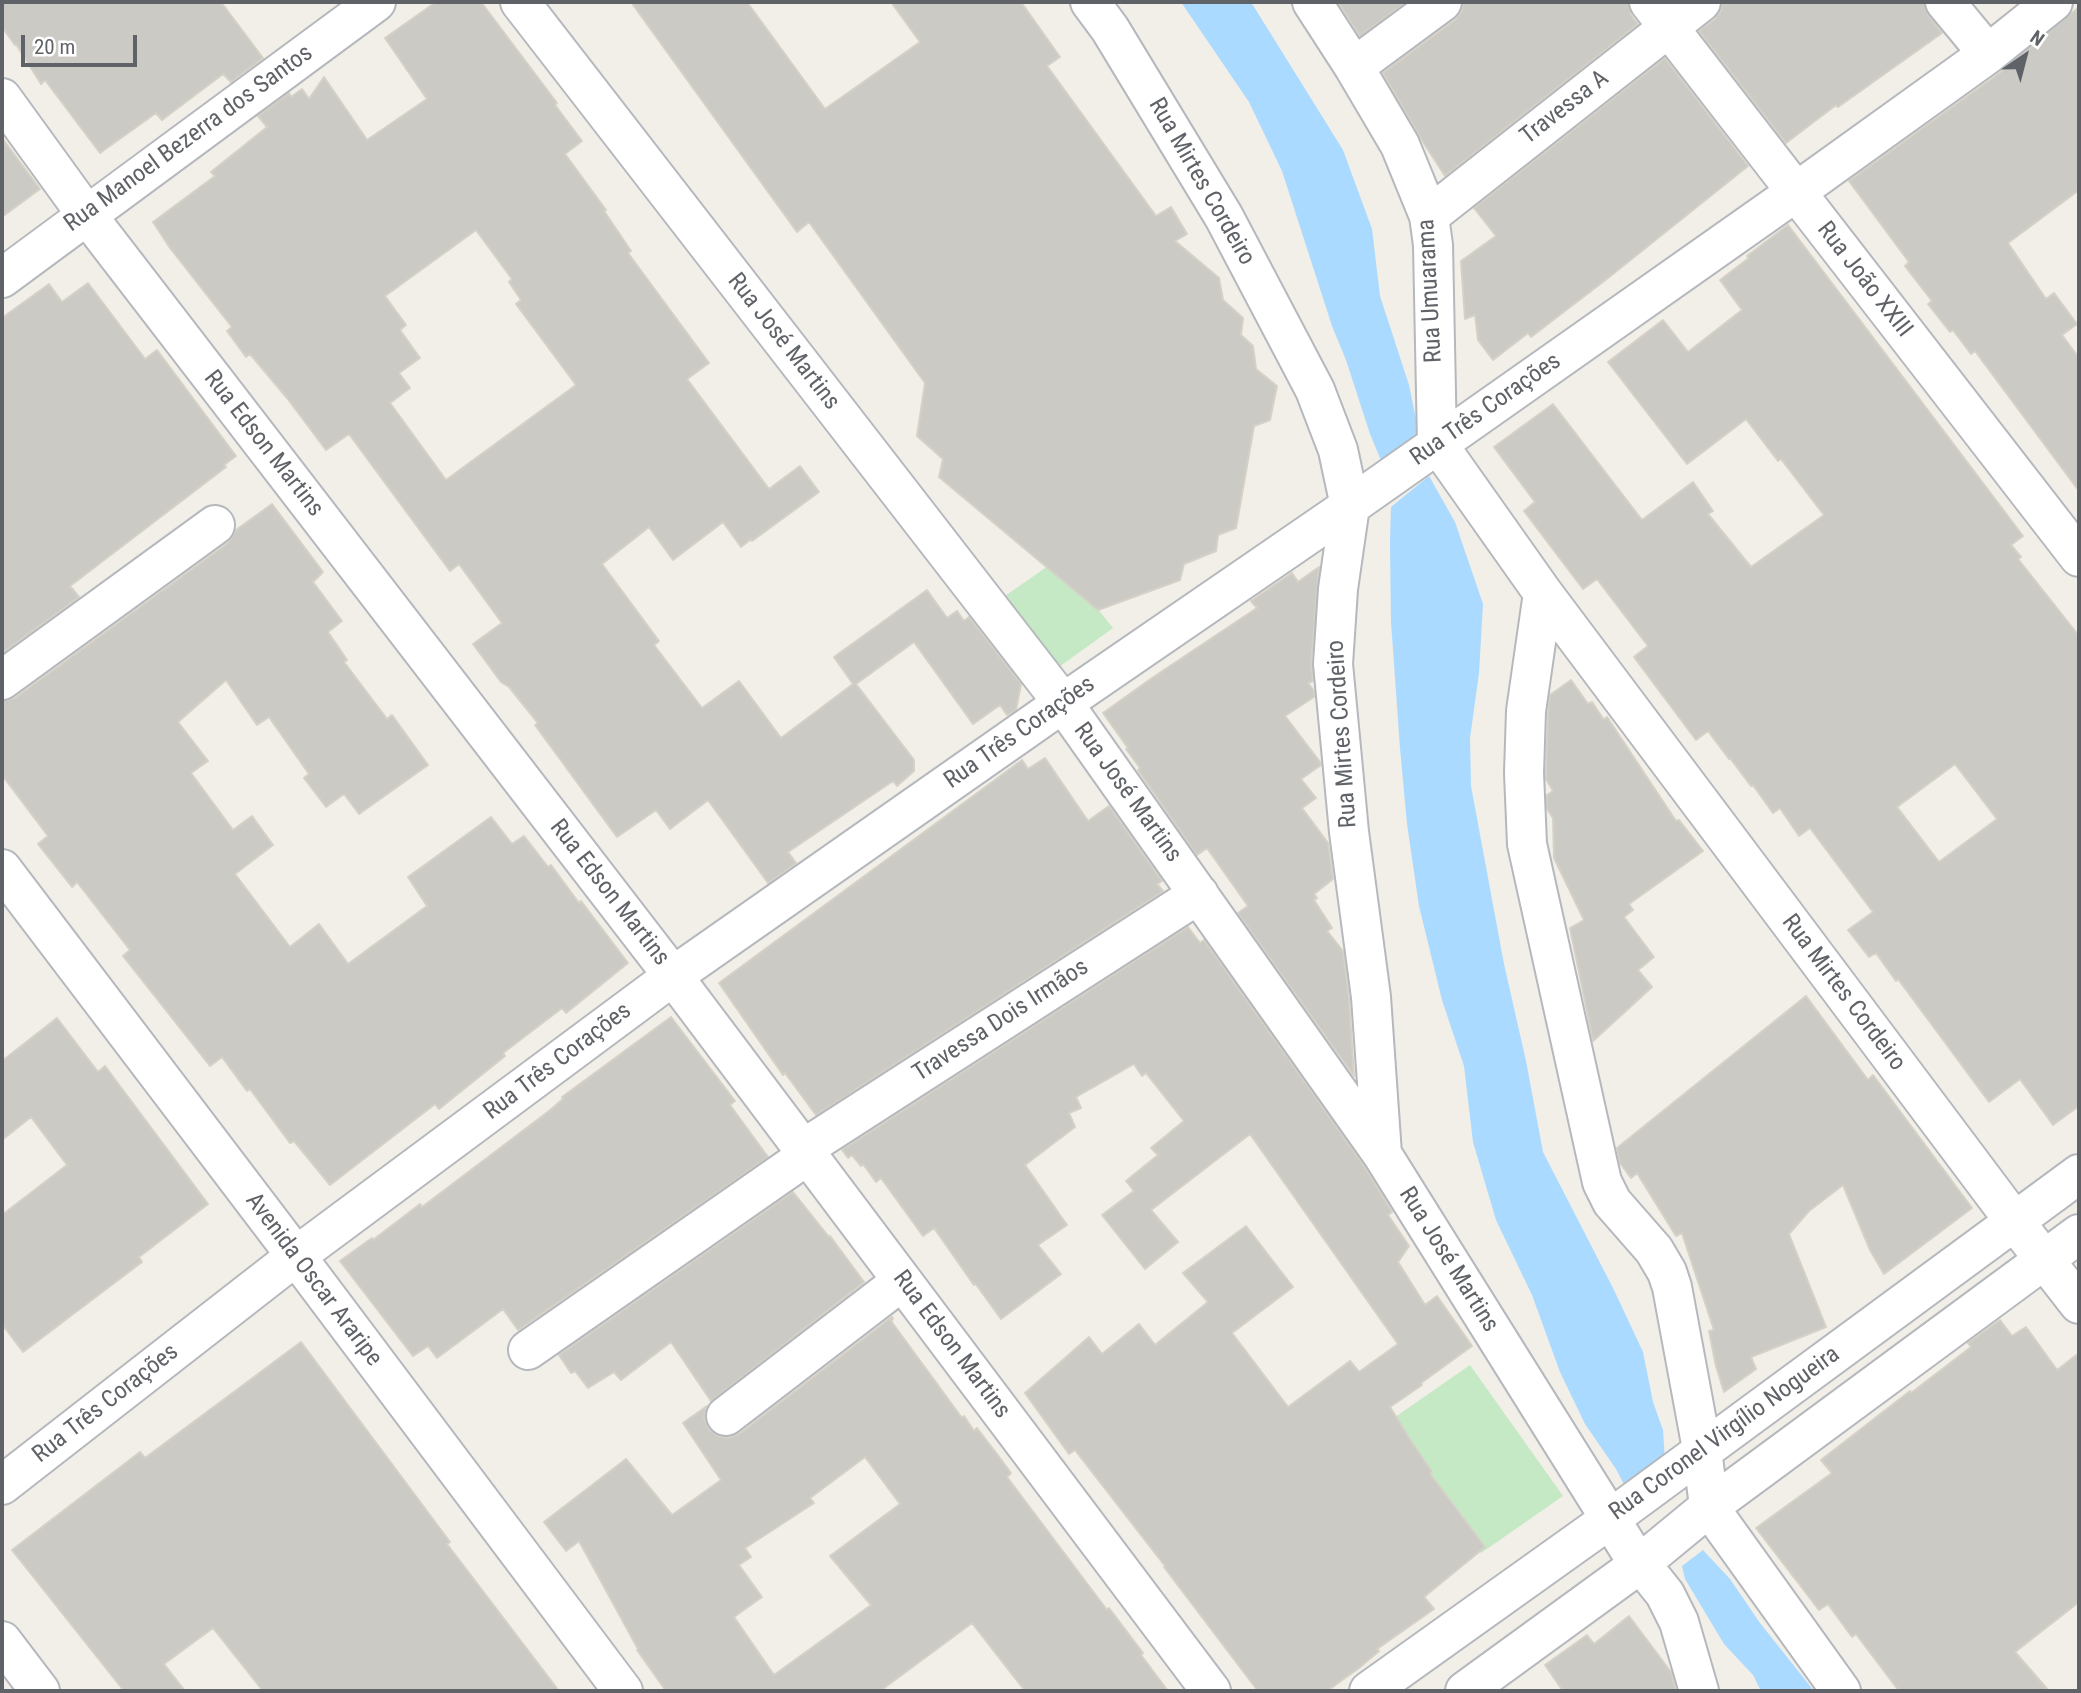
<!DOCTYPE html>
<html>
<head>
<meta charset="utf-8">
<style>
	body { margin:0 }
	#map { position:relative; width:2081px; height:1693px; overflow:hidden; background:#f1efe8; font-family:"Roboto Condensed",sans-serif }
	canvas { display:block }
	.frame { position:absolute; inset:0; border:4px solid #5f6368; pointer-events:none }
	.north { position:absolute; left:1990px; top:21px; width:70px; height:70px; -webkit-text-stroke:5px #fff; paint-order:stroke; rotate:35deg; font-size:19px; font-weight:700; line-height:28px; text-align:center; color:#5f6368 }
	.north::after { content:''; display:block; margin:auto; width:24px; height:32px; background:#5f6368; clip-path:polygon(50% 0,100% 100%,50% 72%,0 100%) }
	.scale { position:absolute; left:21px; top:35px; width:116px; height:32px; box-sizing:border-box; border:4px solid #5f6368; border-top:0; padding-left:9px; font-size:21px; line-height:24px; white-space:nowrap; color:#5f6368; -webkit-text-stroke:5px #fff; paint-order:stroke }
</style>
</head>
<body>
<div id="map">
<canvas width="2081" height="1693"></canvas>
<div class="frame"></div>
<div class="north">N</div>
<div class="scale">20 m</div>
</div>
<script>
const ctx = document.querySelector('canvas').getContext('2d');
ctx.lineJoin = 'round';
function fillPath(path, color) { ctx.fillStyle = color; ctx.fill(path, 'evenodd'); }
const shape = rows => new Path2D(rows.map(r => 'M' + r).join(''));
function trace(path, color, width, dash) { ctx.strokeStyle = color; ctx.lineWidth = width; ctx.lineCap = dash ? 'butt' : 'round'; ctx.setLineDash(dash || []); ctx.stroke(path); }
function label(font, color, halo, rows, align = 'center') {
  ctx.font = font + ' "Roboto Condensed",sans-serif'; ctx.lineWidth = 7; ctx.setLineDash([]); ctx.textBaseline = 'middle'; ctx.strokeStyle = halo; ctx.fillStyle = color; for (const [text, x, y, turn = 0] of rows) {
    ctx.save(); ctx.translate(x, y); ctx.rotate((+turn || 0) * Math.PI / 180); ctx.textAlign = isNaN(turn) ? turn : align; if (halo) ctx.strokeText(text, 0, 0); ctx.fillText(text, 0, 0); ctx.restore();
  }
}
fillPath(shape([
	[1058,559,1113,628,1059,667,1005,596],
	[1470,1365,1563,1496,1481,1553,1388,1422]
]), '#c5e8c5');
fillPath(shape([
	[1181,2,1251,2,1343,150,1372,229,1380,296,1409,385,1420,439,1385,470,1370,434,1346,360,1332,326,1282,171,1249,102],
	[1429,476,1455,522,1483,604,1479,673,1470,738,1471,786,1504,964,1526,1061,1543,1152,1614,1290,1643,1352,1653,1402,1663,1430,1665,1462,1628,1492,1616,1469,1585,1424,1560,1372,1532,1295,1496,1220,1473,1142,1464,1066,1442,1000,1419,906,1407,824,1400,748,1391,622,1390,542,1391,507],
	[1703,1550,1730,1579,1760,1623,1814,1691,1761,1691,1753,1675,1724,1644,1685,1579,1682,1566]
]), '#aadaff');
const building = shape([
	[2,2,221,2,263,58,231,82,223,74,162,120,156,113,100,153,45,80,41,84,16,44,15,45,2,27,2,2],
	[436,2,481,2,557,103,555,105,582,141,565,154,606,210,604,211,631,251,628,253,709,363,687,379,769,489,800,466,819,492,752,541,751,539,741,547,723,522,673,560,649,527,602,564,659,641,654,645,702,708,739,681,781,738,853,684,834,657,927,590,947,618,957,611,964,621,969,617,1021,684,1016,710,1007,715,1000,705,973,724,914,642,856,684,914,760,914,771,897,786,893,781,788,852,796,863,768,883,708,800,670,829,656,810,617,837,535,725,538,723,509,687,501,682,473,644,502,623,459,564,450,571,349,434,326,450,287,398,250,354,246,357,227,331,232,327,170,248,153,222,215,176,211,172,267,127,258,116,289,93,291,97,302,89,309,99,324,77,367,140,427,99,385,38,436,2],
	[476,230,512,279,509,282,521,300,516,304,576,385,446,480,390,403,410,388,399,373,420,358,400,330,406,325,385,296,476,230],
	[631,2,747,2,825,109,920,42,891,2,1021,2,1060,57,1047,66,1156,216,1171,207,1187,234,1175,241,1219,278,1223,300,1243,318,1241,335,1253,346,1256,369,1277,386,1270,420,1254,426,1236,528,1218,535,1216,551,1184,564,1180,580,1098,610,939,477,943,459,917,436,925,383,809,222,797,232,631,2],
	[1338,2,1406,2,1360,36,1338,2],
	[1463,2,1628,2,1631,15,1638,24,1445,176,1423,142,1383,73,1455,20,1462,11,1463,2],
	[1722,2,1924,2,1928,15,1942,33,1838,107,1836,105,1786,143,1699,31,1715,19,1721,11,1722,2],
	[2079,7,2079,190,2008,243,2046,299,2054,293,2077,324,2062,335,2079,358,2079,491,1975,351,1971,354,1953,330,1950,332,1928,304,1932,301,1905,266,1909,262,1849,181,2001,72,2079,7],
	[1665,58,1748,166,1608,278,1531,337,1528,333,1493,360,1478,340,1475,315,1465,319,1461,261,1496,236,1474,208,1665,58],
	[2,138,40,189,2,217,2,138],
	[1788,225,2023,536,2011,545,2021,557,2018,559,2079,636,2079,1106,2053,1125,2020,1079,1989,1102,1898,979,1896,981,1876,953,1869,957,1848,930,1873,912,1810,828,1799,836,1780,808,1773,813,1753,785,1751,786,1730,758,1729,759,1708,731,1696,740,1634,657,1648,646,1597,579,1583,589,1524,511,1535,502,1494,447,1553,404,1642,520,1693,482,1713,511,1708,514,1751,567,1824,515,1781,459,1778,461,1746,419,1687,464,1608,362,1663,320,1688,352,1742,310,1720,280,1749,258,1747,256,1788,225],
	[1955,764,1997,819,1939,862,1897,807,1955,764],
	[88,283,145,359,157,350,236,456,224,465,226,467,70,586,79,597,2,653,2,318,49,284,62,302,88,283],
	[272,504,323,572,313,582,342,621,328,632,347,660,344,662,387,719,392,715,428,765,359,814,344,794,326,807,304,778,309,774,269,717,257,725,226,680,178,722,208,761,191,773,233,830,252,816,273,845,235,874,290,947,319,924,348,964,427,906,408,877,491,817,512,844,524,836,548,867,551,865,579,903,581,901,628,963,566,1013,562,1008,503,1053,505,1056,439,1109,435,1104,330,1185,294,1141,290,1143,250,1089,247,1091,222,1057,210,1066,123,956,130,950,77,882,72,887,38,844,48,836,2,775,2,701,15,698,228,543,236,530,272,504],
	[1319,567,1311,663,1313,681,1308,683,1314,691,1314,697,1285,716,1320,762,1321,765,1301,779,1316,798,1302,808,1328,843,1333,879,1314,894,1317,898,1314,900,1332,928,1327,931,1343,951,1349,999,1354,1076,1238,913,1248,906,1207,848,1197,855,1138,770,1140,768,1126,749,1128,748,1103,713,1152,678,1257,608,1251,601,1292,573,1298,582,1319,567],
	[1571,680,1588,704,1592,702,1604,720,1607,717,1676,821,1679,820,1703,851,1629,904,1633,910,1624,917,1654,957,1638,970,1652,987,1593,1041,1570,928,1584,920,1554,858,1553,818,1547,809,1547,795,1553,791,1546,779,1546,773,1548,713,1550,695,1571,680],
	[1045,758,1088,821,1109,806,1162,881,1157,884,1163,891,816,1115,785,1073,783,1075,719,983,1022,760,1028,769,1045,758],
	[1188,927,1200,943,1204,940,1364,1166,1392,1212,1388,1215,1409,1246,1398,1262,1425,1305,1437,1296,1472,1346,1421,1383,1422,1385,1390,1407,1409,1438,1432,1472,1430,1474,1485,1547,1424,1597,1434,1609,1377,1649,1379,1651,1359,1668,1327,1691,1258,1691,1164,1567,1165,1566,1075,1450,1069,1454,1025,1393,1089,1337,1102,1354,1139,1324,1155,1345,1208,1302,1183,1273,1246,1226,1293,1287,1232,1333,1288,1407,1350,1361,1359,1372,1398,1344,1250,1134,1151,1210,1178,1242,1145,1269,1102,1215,1134,1191,1126,1181,1158,1155,1151,1148,1184,1121,1146,1073,1142,1076,1134,1064,1076,1097,1081,1108,1069,1113,1075,1127,1025,1165,1067,1225,1038,1245,1061,1274,1001,1319,975,1283,974,1285,934,1228,923,1236,881,1178,876,1182,863,1164,861,1166,852,1155,848,1158,842,1150,1188,927],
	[1806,996,1868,1080,1873,1075,1972,1208,1884,1274,1870,1250,1843,1185,1809,1211,1789,1234,1826,1327,1751,1357,1756,1369,1724,1392,1716,1366,1709,1331,1714,1330,1682,1233,1676,1236,1637,1173,1631,1178,1620,1163,1617,1148,1806,996],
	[671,1017,735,1101,730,1105,768,1157,518,1330,503,1309,437,1358,428,1346,413,1356,340,1261,372,1238,373,1240,420,1204,422,1207,549,1111,563,1099,562,1097,671,1017],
	[57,1018,98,1072,105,1066,208,1204,139,1257,142,1262,23,1352,2,1324,2,1215,67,1165,31,1117,2,1140,2,1061,57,1018],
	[793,1192,829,1237,830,1236,864,1282,711,1401,671,1342,621,1380,614,1372,588,1388,575,1371,571,1373,559,1355,793,1192],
	[892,1317,893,1319,891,1321,962,1418,964,1416,974,1431,977,1428,1000,1458,1011,1473,1007,1477,1107,1610,1109,1608,1143,1653,1141,1655,1168,1691,1025,1691,972,1623,880,1691,666,1691,637,1650,638,1649,579,1541,566,1551,544,1522,626,1459,672,1515,721,1480,683,1423,707,1406,704,1418,709,1430,718,1436,728,1438,739,1434,892,1317],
	[865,1457,900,1504,830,1556,871,1605,774,1675,734,1617,762,1597,739,1565,751,1557,745,1548,814,1503,810,1498,865,1457],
	[2000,1320,2012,1336,2026,1327,2057,1370,2079,1353,2079,1602,2015,1652,2049,1691,1899,1691,1856,1634,1852,1637,1828,1604,1819,1610,1756,1528,1832,1473,1821,1460,1910,1391,1911,1393,1971,1347,1968,1343,2000,1320],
	[301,1342,450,1542,447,1544,559,1691,263,1691,213,1628,164,1664,185,1691,124,1691,12,1550,140,1452,145,1458,301,1342],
	[1629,1616,1671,1672,1676,1691,1563,1691,1545,1665,1587,1635,1594,1644,1629,1616]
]);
fillPath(building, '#cccac5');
trace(building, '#d6d1c6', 2);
const minor = shape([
	[520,2,1063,703,1382,1154,1629,1549,1665,1594,1679,1622,1699,1691],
	[1090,2,1110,29,1224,217,1315,390,1338,450,1350,506,1338,589,1333,664,1349,832,1371,997,1382,1154],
	[1312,2,1354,67,1400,145,1429,216,1433,245,1437,443,1543,593,2015,1222,2079,1304],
	[1649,2,2079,557],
	[1945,2,1988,54],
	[1354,67,1442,2],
	[2,98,86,214,673,976,1211,1691],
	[1429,216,1701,2],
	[2,278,376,2],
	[1543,593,1526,711,1524,773,1527,844,1602,1182,1612,1202,1654,1250,1667,1272,1672,1287,1702,1449,1709,1507,1841,1691],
	[2,680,215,525],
	[2,869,296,1256,623,1691],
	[803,1149,1199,894],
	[528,1350,808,1155],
	[726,1416,902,1281],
	[2,1485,296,1256,673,976,1063,703,1350,506,1796,192,1988,54,2053,2],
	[2,1641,40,1691],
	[1369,1691,1610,1519,2079,1174],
	[1465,1691,1641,1563,1709,1507,2079,1234]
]);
trace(minor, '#b5b8bc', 42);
trace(minor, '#fff', 38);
label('24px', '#5f6368', '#fff', [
	["Travessa A",1565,108,-38],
	["Rua Manoel Bezerra dos Santos",189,139,-36],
	["Rua Mirtes Cordeiro",1201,182,60],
	["Rua João XXIII",1864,280,52],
	["Rua Umuarama",1431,291,-93],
	["Rua José Martins",783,342,52],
	["Rua Três Corações",1486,410,-35],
	["Rua Edson Martins",263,444,52],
	["Rua Três Corações",1020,733,-35],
	["Rua Mirtes Cordeiro",1343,734,-94],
	["Rua José Martins",1127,793,54],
	["Rua Edson Martins",609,893,52],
	["Rua Mirtes Cordeiro",1843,993,53],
	["Travessa Dois Irmãos",1001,1021,-33],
	["Rua Três Corações",558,1062,-37],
	["Rua José Martins",1448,1260,58],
	["Avenida Oscar Araripe",313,1280,53],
	["Rua Edson Martins",951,1345,53],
	["Rua Três Corações",106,1404,-38],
	["Rua Coronel Virgílio Nogueira",1725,1434,-36]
]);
</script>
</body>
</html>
